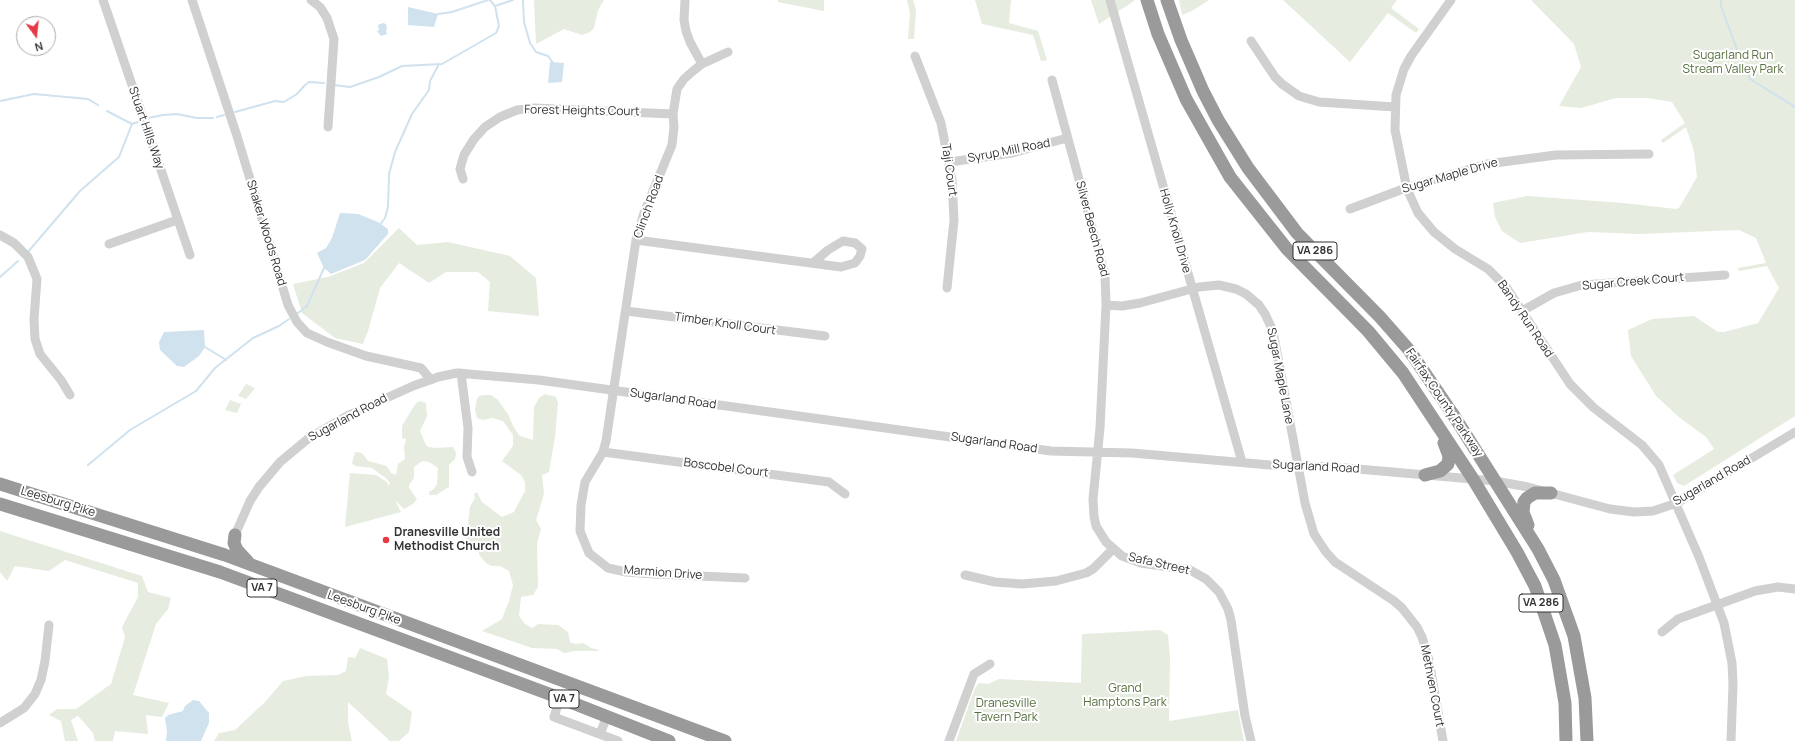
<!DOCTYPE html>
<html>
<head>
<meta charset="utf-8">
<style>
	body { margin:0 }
	#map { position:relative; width:1795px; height:741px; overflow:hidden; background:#fff; font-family:Manrope,sans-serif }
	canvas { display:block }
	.north { position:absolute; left:16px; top:16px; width:40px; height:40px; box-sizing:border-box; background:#fff; border:1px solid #adadad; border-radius:50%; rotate:165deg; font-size:11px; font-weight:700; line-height:16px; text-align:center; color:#333 }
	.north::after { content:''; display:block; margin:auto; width:14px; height:18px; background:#e63946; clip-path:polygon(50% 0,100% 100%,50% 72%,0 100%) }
</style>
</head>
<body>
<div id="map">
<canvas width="1795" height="741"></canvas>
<div class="north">N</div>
</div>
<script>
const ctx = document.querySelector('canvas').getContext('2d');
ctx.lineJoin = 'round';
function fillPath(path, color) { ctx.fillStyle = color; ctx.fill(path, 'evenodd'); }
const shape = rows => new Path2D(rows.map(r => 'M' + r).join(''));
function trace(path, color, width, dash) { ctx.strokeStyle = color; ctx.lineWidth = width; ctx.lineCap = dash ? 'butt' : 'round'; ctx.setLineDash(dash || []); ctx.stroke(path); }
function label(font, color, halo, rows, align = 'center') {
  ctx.font = font + ' Manrope,sans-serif'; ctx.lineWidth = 4; ctx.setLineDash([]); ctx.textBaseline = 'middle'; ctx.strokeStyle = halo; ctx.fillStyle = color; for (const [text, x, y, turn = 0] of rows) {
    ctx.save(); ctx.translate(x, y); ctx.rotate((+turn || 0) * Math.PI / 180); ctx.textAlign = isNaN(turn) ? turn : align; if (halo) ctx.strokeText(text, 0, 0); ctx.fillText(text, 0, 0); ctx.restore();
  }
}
fillPath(shape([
	[534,0,604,0,598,10,594,28,590,32,582,35,564,29,536,44],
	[778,0,824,0,824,11,778,2],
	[907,0,913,0,916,10,914,39,908,39,910,13],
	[975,0,1011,0,1009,23,1038,31,1047,60,1041,61,1033,35,982,24],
	[1091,0,1134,0,1134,1,1099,24],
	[1179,0,1209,0,1192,11,1182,15],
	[1283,0,1397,0,1391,8,1419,29,1416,33,1388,13,1350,62],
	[1532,0,1795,0,1795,416,1684,486,1677,483,1673,475,1714,449,1706,437,1680,418,1656,396,1631,356,1628,330,1652,319,1694,316,1718,332,1724,332,1758,323,1779,288,1767,266,1739,271,1738,268,1766,263,1756,238,1739,230,1638,234,1588,232,1520,243,1502,231,1495,217,1493,203,1527,196,1623,203,1676,209,1679,208,1697,177,1694,151,1686,127,1663,143,1661,140,1685,123,1672,102,1647,98,1616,98,1581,108,1559,106,1581,67,1574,44,1532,1],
	[399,228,417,245,448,242,510,256,536,278,539,316,488,311,490,282,478,272,446,272,429,283,399,263,380,288,368,331,363,344,335,338,302,313,293,284,328,277,364,263],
	[246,384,255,388,246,399,238,396],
	[545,394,556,397,558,403,555,437,549,472,542,475,544,494,536,520,541,529,537,543,538,587,533,595,521,597,519,616,525,624,532,628,538,624,558,625,568,632,570,642,575,644,583,643,591,648,600,650,597,651,574,651,564,653,557,649,532,648,482,631,502,619,509,601,513,585,509,571,500,566,492,566,486,563,480,556,476,543,466,540,470,507,475,498,474,494,477,492,482,502,502,517,514,512,525,491,525,482,521,475,502,461,513,446,513,435,503,421,492,418,483,420,477,418,475,410,477,399,479,396,483,395,491,395,497,399,508,414,514,428,520,436,533,440,534,407,539,398],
	[230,400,241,404,237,413,225,410],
	[420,401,426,403,426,405,427,416,420,431,426,445,428,447,435,448,453,447,456,453,455,459,449,465,449,487,436,495,429,495,429,492,434,489,437,484,438,468,429,462,422,461,414,467,414,478,409,485,409,488,417,499,413,504,404,509,395,500,401,512,345,527,350,473,376,475,387,482,389,486,390,483,387,479,372,468,355,466,352,463,355,452,362,453,368,461,387,466,391,473,396,475,398,464,405,459,404,447,406,439,402,438,402,426,416,403],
	[0,531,142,576,148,592,171,598,168,609,156,624,133,695,169,703,162,717,146,715,148,734,115,731,113,741,95,741,93,733,78,716,71,720,78,741,65,741,61,721,49,715,57,709,76,709,111,684,125,637,122,627,138,597,138,583,65,560,49,571,15,566,7,581,0,572],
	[1160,630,1168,635,1170,657,1169,721,1238,710,1244,741,956,741,975,688,979,683,988,684,999,679,1081,683,1082,634],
	[360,648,387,659,389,677,386,694,412,712,409,732,399,741,390,741,348,702,348,723,352,741,214,741,219,733,235,730,265,702,283,681,306,676,338,675,346,671,348,657,355,658]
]), '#e6ecdf');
fillPath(shape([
	[408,7,438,14,434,27,408,25],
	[383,23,386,24,387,29,386,31,387,34,381,36,377,31,379,30,378,25],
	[550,62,564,63,562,82,548,83],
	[340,213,358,214,378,222,388,229,388,234,365,260,331,274,324,268,317,253,326,248,332,238],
	[204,330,205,347,199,356,184,367,177,366,160,350,159,342,164,332],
	[193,700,199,701,209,713,209,723,201,741,166,741,167,731,165,718,168,715,183,711,185,706]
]), '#cfe2ee');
trace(shape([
	[490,0,495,6],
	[523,0,524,22,530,43,536,52,548,56,553,63],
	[1721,0,1721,6,1738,52,1750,79,1795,107],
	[438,14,452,12,488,0],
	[334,85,350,87,379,77,402,66,442,64,496,33,499,26,495,6,513,0],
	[0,101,34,94,88,99,98,105],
	[107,111,132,124],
	[235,112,275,101,284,102,297,94,305,85,309,82,324,83],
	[217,117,224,115],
	[148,118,163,115,177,114,197,118,213,118],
	[132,124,138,122],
	[379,226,385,218,388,207,389,174,395,152,412,114,429,90,430,81,439,64],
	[27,253,80,191,119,157,132,124],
	[0,277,18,261],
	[298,313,307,306,324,268],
	[205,347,226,360],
	[88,465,130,430,196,391,215,368,253,338,279,326,289,319]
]), '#cfe2ee', 2);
trace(shape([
	[103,0,190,255],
	[192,0,237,136,288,305,297,322,307,333,327,342,366,356,421,368,431,380],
	[311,0,320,7,327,18,334,39,328,127],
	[685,0,684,20,686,31,690,42,702,64],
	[1110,0,1242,462],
	[1451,0,1411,56,1404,69,1396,95,1395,130,1407,189,1418,213,1434,232,1455,249,1488,269,1506,287,1570,384,1594,408,1642,445,1659,465,1699,557,1724,623,1732,663,1733,685,1731,741],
	[1251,41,1275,77,1282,84,1299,96,1319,102,1395,107],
	[728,52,702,64,693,71,684,79,677,89,673,114,674,127,672,145,644,213,636,240,606,441,603,452,585,482,581,505,580,531,589,553,608,568,626,572,654,574,745,578],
	[915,56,941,123,952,180,954,220,947,288],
	[1052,80,1105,275,1106,305,1100,428,1093,499,1094,516,1096,526,1106,542,1122,556,1141,563,1190,570,1206,579,1219,592,1228,609,1231,620,1245,716,1251,741],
	[950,162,1012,153,1067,138],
	[463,179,460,169,464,155,474,139,485,127,500,117,517,110,534,108,673,114],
	[1350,209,1403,189,1487,164,1556,155,1649,154],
	[0,235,14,243,28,257,37,279,34,319,35,339,40,354,61,380,70,395],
	[636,240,841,267,855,263,860,256,862,249,855,243,843,241,828,250,813,263],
	[109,244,177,220],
	[1106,305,1122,306,1140,303,1199,287,1219,285,1236,289,1246,294,1259,305,1265,314,1273,331,1305,503,1314,534,1326,552,1335,562,1394,601,1402,608,1417,627,1422,637,1429,660,1443,741],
	[626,311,825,336],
	[1522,311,1554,293,1582,285,1725,275],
	[461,373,468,428,467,457,472,472],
	[603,452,829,482,845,494],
	[235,535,250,501,259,487,280,462,309,438,349,415,413,386,438,377,457,373,539,380,1051,451,1132,453,1270,465,1335,467,1495,481,1528,487,1610,509,1634,512,1653,511,1677,503,1795,432],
	[965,575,995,582,1022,584,1056,581,1086,573,1093,569,1113,549],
	[1662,632,1678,619,1755,591,1778,587,1795,589],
	[560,698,554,717,618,741],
	[0,723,24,708,35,694,41,680,45,661,49,625],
	[600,734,607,716],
	[949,741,974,674,990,664]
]), '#d0d0d0', 9);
trace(shape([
	[1147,0,1158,34,1186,99,1230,177,1287,249,1368,331,1403,373,1473,479,1517,552,1535,586,1555,645,1565,703,1566,741],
	[1167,0,1181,40,1203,91,1218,120,1248,168,1297,233,1380,317,1409,350,1454,416,1538,549,1554,580,1574,636,1585,698,1587,741],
	[1425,475,1440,471,1448,464,1449,456,1444,443],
	[0,484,225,555,725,741],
	[0,504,220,572,560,698,669,741],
	[1528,525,1523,512,1524,502,1527,498,1535,493,1551,493],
	[235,535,234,543,237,550,248,562]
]), '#9a9a9a', 13);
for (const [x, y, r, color] of [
	[386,540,4,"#e63946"]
]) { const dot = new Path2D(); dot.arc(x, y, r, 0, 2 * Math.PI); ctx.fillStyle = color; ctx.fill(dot); trace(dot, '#fff', 1.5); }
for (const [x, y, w] of [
	[1315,251,44],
	[262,588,30],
	[1541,603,44],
	[564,699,30]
]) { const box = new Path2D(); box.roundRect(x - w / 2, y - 9, w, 18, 3); ctx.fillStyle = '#fff'; ctx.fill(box); trace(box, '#333', 1); }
label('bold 11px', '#333', null, [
	["VA 286",1315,251],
	["VA 7",262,588],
	["VA 286",1541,603],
	["VA 7",564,699]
]);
label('12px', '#56703f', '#fff', [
	["Sugarland Run",1733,56],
	["Stream Valley Park",1733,70],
	["Grand",1125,689],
	["Hamptons Park",1125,703],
	["Dranesville",1006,704],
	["Tavern Park",1006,718]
]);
label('12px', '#333', '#fff', [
	["Forest Heights Court",582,111,1],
	["Stuart Hills Way",146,128,71],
	["Syrup Mill Road",1009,151,-11],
	["Taji Court",949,170,82],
	["Sugar Maple Drive",1450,176,-16],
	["Clinch Road",649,207,-70],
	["Silver Beech Road",1092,229,75],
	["Holly Knoll Drive",1175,231,74],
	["Shaker Woods Road",266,233,73],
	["Sugar Creek Court",1633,282,-5],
	["Bandy Run Road",1525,319,56],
	["Timber Knoll Court",725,324,8],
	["Sugar Maple Lane",1280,376,79],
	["Sugarland Road",673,399,8],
	["Fairfax County Parkway",1444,403,56],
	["Sugarland Road",348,418,-28],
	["Sugarland Road",994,443,8],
	["Sugarland Road",1316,467,3],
	["Boscobel Court",726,468,7],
	["Sugarland Road",1712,481,-30],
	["Leesburg Pike",58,502,17],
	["Safa Street",1159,564,13],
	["Marmion Drive",663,573,4],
	["Leesburg Pike",364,608,20],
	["Methven Court",1432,686,79]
]);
label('bold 12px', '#333', '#fff', [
	["Dranesville United",394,533],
	["Methodist Church",394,547]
], 'left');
</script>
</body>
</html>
